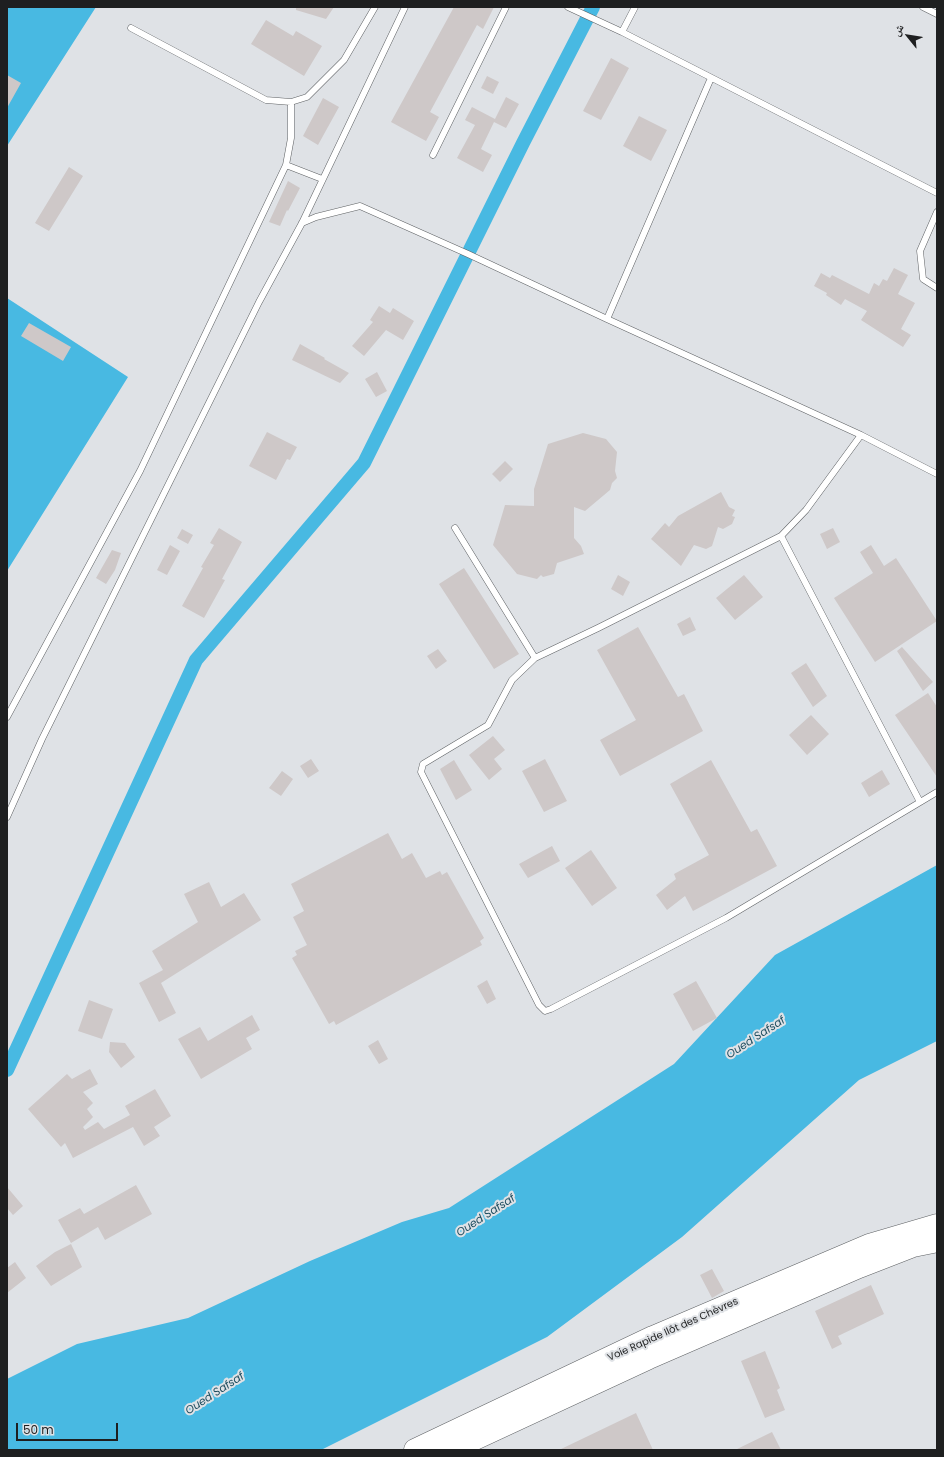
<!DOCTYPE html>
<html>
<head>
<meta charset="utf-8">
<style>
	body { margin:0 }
	#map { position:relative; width:944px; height:1457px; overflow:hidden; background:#dfe2e6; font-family:Poppins,"Noto Naskh Arabic",sans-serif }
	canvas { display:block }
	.frame { position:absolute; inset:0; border:8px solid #1e1f20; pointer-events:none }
	.north { position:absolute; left:888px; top:16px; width:40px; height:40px; -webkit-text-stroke:3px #dfe2e6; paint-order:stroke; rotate:300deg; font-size:11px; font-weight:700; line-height:16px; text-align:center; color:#1e1f20 }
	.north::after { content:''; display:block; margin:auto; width:14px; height:18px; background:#1e1f20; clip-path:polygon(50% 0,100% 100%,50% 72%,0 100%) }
	.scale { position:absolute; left:16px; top:1423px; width:102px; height:18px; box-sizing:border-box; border:2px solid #1e1f20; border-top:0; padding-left:5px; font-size:12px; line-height:14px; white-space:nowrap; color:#1e1f20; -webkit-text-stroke:3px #dfe2e6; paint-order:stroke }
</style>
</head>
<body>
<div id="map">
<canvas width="944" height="1457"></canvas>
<div class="frame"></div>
<div class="north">ش</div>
<div class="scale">50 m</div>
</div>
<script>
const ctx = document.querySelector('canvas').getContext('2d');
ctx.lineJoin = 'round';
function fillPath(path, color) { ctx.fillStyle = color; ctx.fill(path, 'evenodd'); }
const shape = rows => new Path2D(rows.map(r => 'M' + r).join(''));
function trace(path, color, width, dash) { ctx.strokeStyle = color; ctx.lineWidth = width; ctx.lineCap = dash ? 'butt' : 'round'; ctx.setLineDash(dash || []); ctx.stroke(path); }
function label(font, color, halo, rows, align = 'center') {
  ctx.font = font + ' Poppins,sans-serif'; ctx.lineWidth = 4; ctx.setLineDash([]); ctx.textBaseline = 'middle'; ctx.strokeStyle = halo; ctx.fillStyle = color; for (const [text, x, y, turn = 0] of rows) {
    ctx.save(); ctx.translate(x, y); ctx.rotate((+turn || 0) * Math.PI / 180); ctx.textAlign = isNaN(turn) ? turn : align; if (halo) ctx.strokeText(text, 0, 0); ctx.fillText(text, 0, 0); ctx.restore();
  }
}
fillPath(shape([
	[7,7,96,7,7,146],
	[7,298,128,377,7,571],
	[937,865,937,1041,859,1080,682,1237,547,1337,321,1450,7,1450,7,1379,77,1344,188,1318,310,1261,402,1222,449,1208,674,1064,775,955]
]), '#48b9e2');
trace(shape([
	[7,1070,196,660,364,463,523,143,593,7]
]), '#48b9e2', 14);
fillPath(shape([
	[296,7,334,7,326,19,296,10],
	[454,7,494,7,483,29,477,25,430,112,439,117,426,141,391,122],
	[266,20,293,36,296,31,322,46,304,76,251,44],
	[611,58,629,68,601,120,583,111],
	[7,75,21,83,7,108],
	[487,76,499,82,493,94,481,88],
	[506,97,519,104,506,128,494,122,481,149,492,155,483,172,457,158,475,125,465,120,472,107,495,119],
	[323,98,339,107,318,145,303,136],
	[639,116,667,130,651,161,623,146],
	[69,167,83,176,49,231,35,223],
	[288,181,300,188,288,211,287,210,280,226,269,222],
	[894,268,908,275,898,294,915,303,901,329,911,335,903,347,861,320,867,311,845,299,841,305,826,295,827,293,814,286,821,273,830,278,832,275,869,294,874,283,879,286,883,279,887,281],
	[379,306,390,313,393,308,414,321,403,340,386,330,364,356,352,346,373,322,370,320],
	[29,323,71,347,63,361,21,336],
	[300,344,325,358,324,359,349,373,340,383,292,360],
	[377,372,387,391,376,397,365,379],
	[267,432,297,447,290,460,287,459,276,480,249,466],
	[583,433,606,439,617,452,615,471,617,478,612,483,610,490,585,511,574,507,574,538,581,546,584,554,557,563,554,574,543,577,541,575,537,579,517,574,493,545,505,505,534,506,534,489,548,444],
	[505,461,513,469,500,482,492,474],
	[721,492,729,507,735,510,732,516,735,517,732,524,723,529,718,527,712,546,706,549,694,545,681,566,651,539,665,523,669,527,678,516],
	[219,528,242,542,222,579,225,580,204,618,182,606,203,568,201,567,214,545,210,543],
	[833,528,840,542,827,549,820,534],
	[182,529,193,535,188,544,177,538],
	[170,545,180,551,167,575,157,570],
	[871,545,884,566,896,558,937,621,875,662,834,598,873,573,860,552],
	[112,550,121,553,115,570,106,584,96,578],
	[464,568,519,654,494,669,439,584],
	[618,575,630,582,623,596,611,589],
	[744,575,763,597,735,620,716,598],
	[690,617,696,630,683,636,677,624],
	[638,627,678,697,684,694,703,731,620,776,600,740,636,720,597,650],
	[902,647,933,682,923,691,897,651],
	[438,649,447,661,436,669,427,656],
	[806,663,827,696,813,707,791,673],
	[928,693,937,707,937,777,895,715],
	[811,715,829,734,807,755,789,735],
	[493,736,505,750,494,759,502,769,489,780,469,755],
	[311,759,319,771,308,778,300,766],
	[545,759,567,801,544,812,522,771],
	[454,760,472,790,456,800,440,769],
	[711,760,751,832,757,829,777,866,693,911,685,896,667,910,656,895,676,879,674,874,709,855,670,784],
	[882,770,890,784,869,797,861,783],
	[282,771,293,779,281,796,269,788],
	[388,833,402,859,412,853,426,878,440,871,442,875,447,872,484,938,480,941,482,945,336,1025,334,1021,329,1024,292,958,297,955,295,951,307,945,293,917,304,911,291,884],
	[552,846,560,861,528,878,519,864],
	[591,850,617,888,592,906,565,868],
	[209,882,221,907,244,893,261,920,161,983,176,1013,159,1022,139,983,163,970,152,951,198,922,184,894],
	[487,980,496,999,487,1004,477,986],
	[696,981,717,1018,693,1031,673,994],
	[89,1000,113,1009,102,1039,78,1031],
	[252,1015,260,1030,246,1038,252,1049,201,1079,178,1039,200,1027,208,1041],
	[378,1040,388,1059,379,1064,368,1046],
	[110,1042,125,1043,135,1057,121,1068,109,1052],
	[90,1069,98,1084,83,1092,93,1103,87,1109,93,1117,83,1127,85,1130,98,1122,104,1129,130,1115,125,1106,155,1089,171,1116,154,1127,160,1136,144,1146,133,1127,73,1158,65,1143,61,1147,28,1109,67,1074,72,1079],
	[136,1185,152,1214,105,1240,98,1227,71,1243,58,1220,80,1208,84,1214],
	[7,1187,23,1206,13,1215,7,1208],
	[71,1244,82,1267,51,1286,36,1266,55,1252],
	[15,1262,26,1278,7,1293,7,1268],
	[712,1269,724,1291,712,1298,700,1275],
	[871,1285,884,1314,838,1336,842,1344,832,1349,815,1311],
	[765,1351,780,1388,777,1390,785,1410,765,1418,741,1361],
	[636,1413,653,1450,559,1450],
	[772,1432,781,1450,735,1450]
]), '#cec8c8');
const lane = shape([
	[568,7,622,32,937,193],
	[923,7,937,14],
	[131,28,266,100,291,102,307,97,344,60,375,7],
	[622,32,635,7],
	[433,155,506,7],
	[286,165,322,179],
	[937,212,920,251,923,279,937,288],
	[302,223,316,217,360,206,468,254,607,319,861,435,937,474],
	[607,319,711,78],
	[861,435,806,510,781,536,598,628,535,658,512,680,488,725,423,764,421,772,539,1005,545,1011,551,1009,726,918,937,792],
	[455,528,535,658],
	[781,536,920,802],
	[7,717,140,471,286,165,291,138,291,102],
	[7,817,42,739,259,302,302,223,405,7]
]);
const highway = shape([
	[415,1450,653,1337,869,1245,937,1225],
	[451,1450,649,1358,859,1267,913,1246,933,1242]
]);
trace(lane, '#5e6164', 7);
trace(highway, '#5e6164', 23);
trace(lane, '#fff', 6);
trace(highway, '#fff', 22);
label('10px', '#1e1f20', '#dfe2e6', [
	["Voie Rapide Ilôt des Chèvres",673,1330,-24]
]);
label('italic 11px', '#1e4d5f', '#dfe2e6', [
	["Oued Safsaf",756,1038,-33],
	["Oued Safsaf",486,1216,-33],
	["Oued Safsaf",215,1394,-33]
]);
</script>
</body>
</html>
